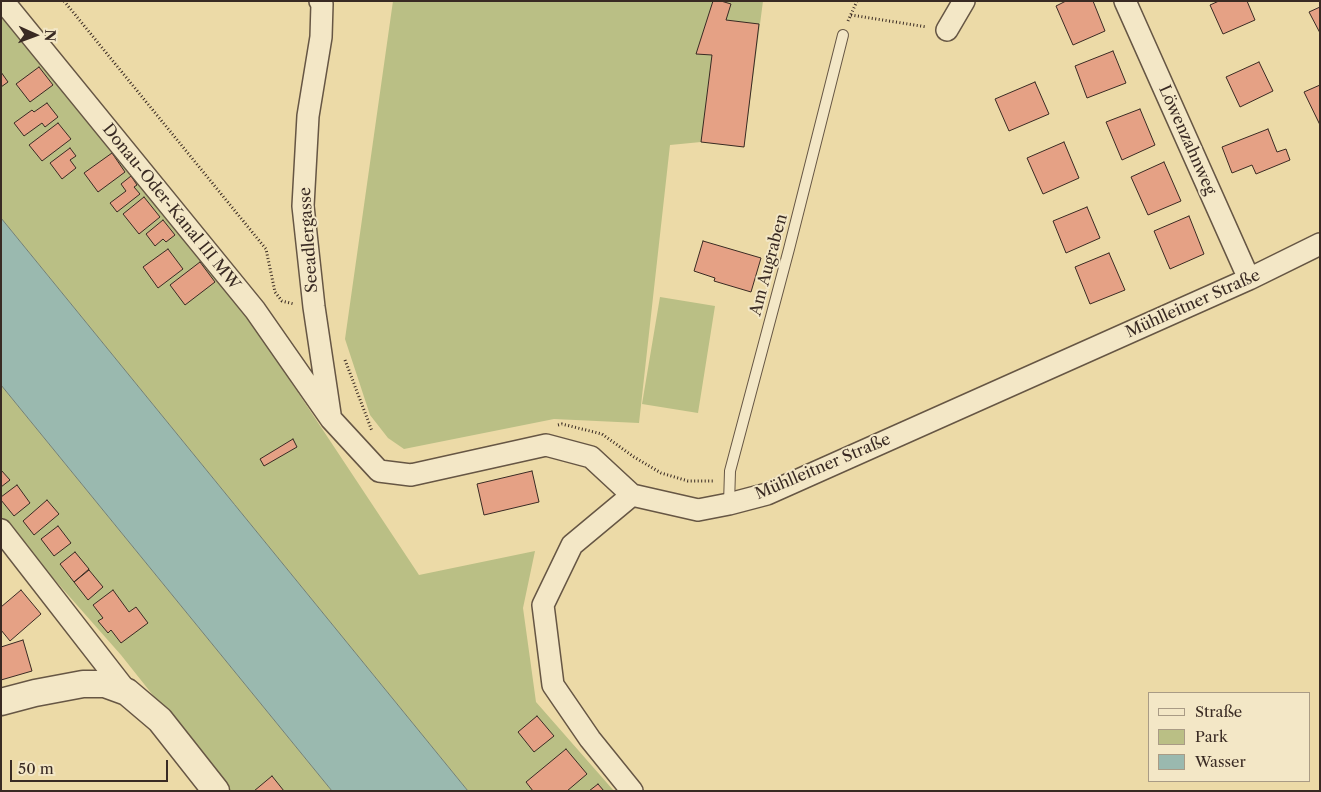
<!DOCTYPE html>
<html>
<head>
<meta charset="utf-8">
<style>
	body { margin:0 }
	#map { position:relative; width:1321px; height:792px; overflow:hidden; background:#ecdaa7; font-family:"Libre Caslon Text",serif }
	canvas { display:block }
	.frame { position:absolute; inset:0; border:2px solid #392a23; pointer-events:none }
	.legend { position:absolute; left:1148px; top:692px; width:162px; height:90px; box-sizing:border-box; background:#f3e7c6; border:1px solid #a99b85; margin:0; padding:6px 9px; list-style:none; font-size:15px; color:#392a23 }
	.legend li { display:flex; align-items:center; gap:10px; height:25px }
	.legend b { width:25px; border:1px solid #a99b85 }
	.north { position:absolute; left:10px; top:10px; width:50px; height:50px; -webkit-text-stroke:4px #f3e7c6; paint-order:stroke; rotate:92deg; font-size:14px; font-weight:700; line-height:20px; text-align:center; color:#392a23 }
	.north::after { content:''; display:block; margin:auto; width:18px; height:22px; background:#392a23; clip-path:polygon(50% 0,100% 100%,50% 72%,0 100%) }
	.scale { position:absolute; left:10px; top:760px; width:158px; height:22px; box-sizing:border-box; border:2px solid #392a23; border-top:0; padding-left:6px; font-size:15px; line-height:18px; white-space:nowrap; color:#392a23; -webkit-text-stroke:4px #f3e7c6; paint-order:stroke }
</style>
</head>
<body>
<div id="map">
<canvas width="1321" height="792"></canvas>
<div class="frame"></div>
<ul class="legend">
<li><b style="height:6px;background:#f3e7c6"></b>Straße</li>
<li><b style="height:14px;background:#babf85"></b>Park</li>
<li><b style="height:14px;background:#9ab9af"></b>Wasser</li>
</ul>
<div class="north">N</div>
<div class="scale">50 m</div>
</div>
<script>
const ctx = document.querySelector('canvas').getContext('2d');
ctx.lineJoin = 'round';
function fillPath(path, color) { ctx.fillStyle = color; ctx.fill(path, 'evenodd'); }
const shape = rows => new Path2D(rows.map(r => 'M' + r).join(''));
function trace(path, color, width, dash) { ctx.strokeStyle = color; ctx.lineWidth = width; ctx.lineCap = dash ? 'butt' : 'round'; ctx.setLineDash(dash || []); ctx.stroke(path); }
function label(font, color, halo, rows, align = 'center') {
  ctx.font = font + ' "Libre Caslon Text",serif'; ctx.lineWidth = 4; ctx.setLineDash([]); ctx.textBaseline = 'middle'; ctx.strokeStyle = halo; ctx.fillStyle = color; for (const [text, x, y, turn = 0] of rows) {
    ctx.save(); ctx.translate(x, y); ctx.rotate((+turn || 0) * Math.PI / 180); ctx.textAlign = isNaN(turn) ? turn : align; if (halo) ctx.strokeText(text, 0, 0); ctx.fillText(text, 0, 0); ctx.restore();
  }
}
fillPath(shape([
	[393,1,763,1,744,147,701,142,670,145,639,423,554,419,404,449,388,438,370,415,345,339],
	[1,11,246,314,419,575,535,551,523,608,536,702,614,791,468,791,1,218],
	[660,297,715,306,698,413,642,404],
	[1,385,332,791,229,791,121,655,1,519]
]), '#babf85');
const water = shape([
	[1,218,468,791,332,791,1,385,1,218]
]);
fillPath(water, '#9ab9af');
trace(water, '#738077', 1);
const building = shape([
	[713,1,721,1,731,4,726,20,759,24,744,147,701,142,712,55,696,54,713,1],
	[1066,1,1093,1,1105,31,1073,45,1056,6,1066,1],
	[1219,1,1247,1,1255,20,1223,34,1210,5,1219,1],
	[1320,7,1320,33,1309,12,1320,7],
	[1113,51,1126,83,1087,98,1075,66,1113,51],
	[1259,62,1273,91,1240,107,1226,77,1259,62],
	[39,67,53,85,30,102,16,84,39,67],
	[1,72,8,82,1,87,1,72],
	[1035,82,1049,114,1009,131,995,99,1035,82],
	[1320,85,1320,125,1304,92,1320,85],
	[47,103,58,117,45,127,42,123,24,136,14,123,32,110,34,112,47,103],
	[1140,109,1155,145,1122,160,1106,122,1140,109],
	[58,123,71,139,42,161,29,145,58,123],
	[1268,129,1277,152,1286,149,1290,160,1256,174,1252,165,1232,173,1222,147,1268,129],
	[1064,142,1079,178,1043,194,1027,158,1064,142],
	[70,148,76,156,70,160,76,168,62,179,50,163,70,148],
	[112,153,125,172,98,192,84,173,112,153],
	[1164,162,1181,201,1148,215,1131,177,1164,162],
	[131,176,137,185,134,187,140,194,117,212,110,203,126,191,121,184,131,176],
	[144,197,160,217,139,234,123,214,144,197],
	[1087,207,1100,238,1066,253,1053,221,1087,207],
	[1189,216,1204,254,1170,269,1154,231,1189,216],
	[163,220,175,235,166,242,163,239,155,246,146,234,163,220],
	[703,241,761,258,751,292,714,281,715,278,694,271,703,241],
	[168,249,183,269,158,288,143,267,168,249],
	[1109,253,1125,290,1090,304,1075,267,1109,253],
	[200,262,215,282,185,305,170,285,200,262],
	[293,439,297,447,264,466,260,459,293,439],
	[1,470,10,480,1,487,1,470],
	[532,471,539,502,484,515,477,484,532,471],
	[17,485,30,503,14,516,1,500,1,497,17,485],
	[47,500,59,514,34,535,23,521,47,500],
	[58,526,71,543,54,556,41,539,58,526],
	[75,552,89,569,74,582,60,564,75,552],
	[89,570,103,587,88,600,74,582,89,570],
	[21,590,41,614,10,641,1,630,1,607,21,590],
	[113,590,129,612,136,607,148,623,121,643,111,630,108,633,98,621,103,618,93,605,113,590],
	[23,640,32,671,1,680,1,647,23,640],
	[537,716,554,736,534,752,518,732,537,716],
	[566,749,587,774,567,791,533,791,526,782,566,749],
	[272,776,284,791,254,791,272,776],
	[598,784,604,791,589,791,598,784]
]);
fillPath(building, '#e5a185');
trace(building, '#392a23', 1);
const service = shape([
	[729,504,730,471,789,249,843,35]
]);
const minor = shape([
	[3,1,255,310,331,419,379,471,411,475,546,445,591,457,632,495,698,510,729,504,767,494,1249,279,1320,244],
	[320,1,322,4,321,37,308,116,303,206,314,307,330,414],
	[1125,1,1249,279],
	[947,30,964,1],
	[632,495,572,545,543,605,553,685,590,739,632,791],
	[1,530,127,692]
]);
const tertiary = shape([
	[1,702,35,693,83,684,105,684,127,692,160,720,216,791]
]);
trace(service, '#665644', 12);
trace(minor, '#665644', 24);
trace(tertiary, '#665644', 29);
trace(shape([
	[64,1,266,249,275,292,282,301,294,304],
	[851,15,927,27],
	[848,21,857,1],
	[345,360,372,431],
	[558,425,562,424,602,434,634,457,661,473,688,481,714,481]
]), '#392a23', 3, [1, 2.5]);
trace(service, '#f3e7c6', 10);
trace(minor, '#f3e7c6', 21);
trace(tertiary, '#f3e7c6', 26);
label('16px', '#392a23', '#f3e7c6', [
	["Löwenzahnweg",1187,140,66],
	["Donau-Oder-Kanal III MW",171,207,51],
	["Seeadlergasse",309,240,-94],
	["Am Augraben",769,265,-75],
	["Mühlleitner Straße",1193,304,-24],
	["Mühlleitner Straße",823,467,-23]
]);
</script>
</body>
</html>
